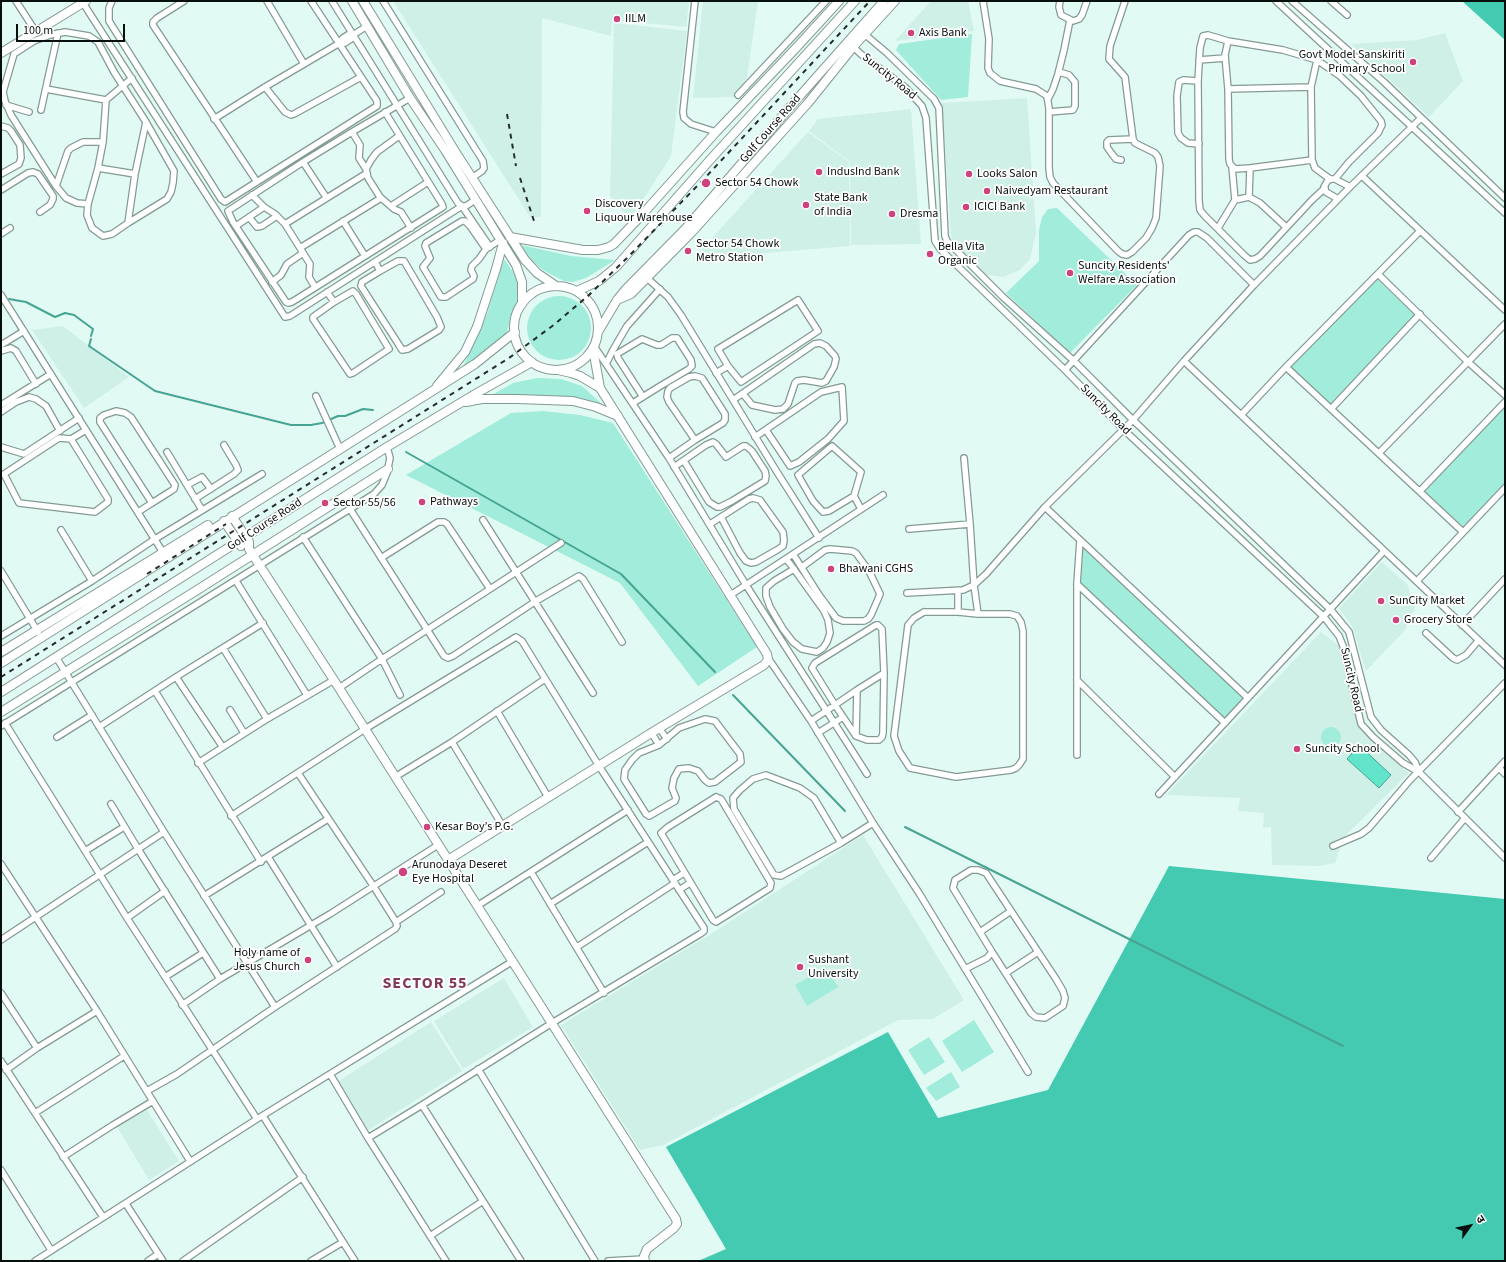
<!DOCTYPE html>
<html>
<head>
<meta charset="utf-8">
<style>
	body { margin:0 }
	#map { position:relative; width:1506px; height:1262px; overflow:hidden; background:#e2faf4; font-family:"Source Sans 3","Noto Sans Devanagari",sans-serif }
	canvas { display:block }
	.frame { position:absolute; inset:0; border:2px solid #08100e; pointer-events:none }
	.north { position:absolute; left:1450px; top:1206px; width:40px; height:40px; -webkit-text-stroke:3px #fff; paint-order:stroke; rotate:57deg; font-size:11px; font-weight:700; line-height:16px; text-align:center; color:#08100e }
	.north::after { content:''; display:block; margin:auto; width:14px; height:18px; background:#08100e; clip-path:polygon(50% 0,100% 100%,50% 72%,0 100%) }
	.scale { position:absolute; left:16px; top:24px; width:109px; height:18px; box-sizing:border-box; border:2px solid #08100e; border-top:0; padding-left:5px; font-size:12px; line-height:14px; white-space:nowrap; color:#08100e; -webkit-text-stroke:3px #fff; paint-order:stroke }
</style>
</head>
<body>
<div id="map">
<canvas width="1506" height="1262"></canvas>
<div class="frame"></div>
<div class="north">उ</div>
<div class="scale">100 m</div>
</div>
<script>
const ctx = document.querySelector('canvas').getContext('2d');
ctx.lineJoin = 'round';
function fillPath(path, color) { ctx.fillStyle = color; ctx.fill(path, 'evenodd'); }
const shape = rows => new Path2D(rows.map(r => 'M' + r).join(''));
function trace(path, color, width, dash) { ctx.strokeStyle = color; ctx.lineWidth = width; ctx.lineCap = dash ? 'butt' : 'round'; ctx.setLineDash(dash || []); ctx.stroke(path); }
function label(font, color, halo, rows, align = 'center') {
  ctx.font = font + ' "Source Sans 3",sans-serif'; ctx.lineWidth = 3.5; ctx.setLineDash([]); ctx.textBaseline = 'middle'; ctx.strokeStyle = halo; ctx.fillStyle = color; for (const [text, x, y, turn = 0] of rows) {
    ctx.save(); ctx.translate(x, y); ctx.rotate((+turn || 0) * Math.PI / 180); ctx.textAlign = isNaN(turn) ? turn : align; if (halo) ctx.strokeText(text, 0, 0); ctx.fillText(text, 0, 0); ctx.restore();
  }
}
fillPath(shape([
	[393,1,689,1,686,27,612,20,611,36,542,18,541,217,530,217],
	[703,1,758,1,747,78,734,97,693,98],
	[931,1,968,1,974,31,895,41],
	[614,23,687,31,671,156,630,220,610,196],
	[1445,33,1463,81,1429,117,1351,44,1417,40],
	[1027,98,1036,233,1030,259,1020,270,1003,277,986,275,958,250,951,236,942,103],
	[911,109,921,244,851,245,850,162,809,131,818,119],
	[808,132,849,162,850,246,693,259],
	[63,326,129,377,84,408,32,330],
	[1382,562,1407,584,1415,608,1405,630,1366,671,1352,626,1339,608],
	[1321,632,1338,645,1359,726,1409,773,1343,838,1335,863,1319,866,1272,865,1271,827,1263,828,1264,813,1238,811,1240,798,1166,795],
	[863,835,964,1000,933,1019,898,1020,663,1145,640,1150,561,1025,711,934],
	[504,978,533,1027,463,1069,434,1021],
	[431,1022,462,1071,367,1131,337,1082],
	[147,1110,179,1161,149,1180,117,1127]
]), '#cff0e7');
fillPath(shape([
	[972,34,968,97,941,100,896,50,899,44],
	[1057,208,1137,285,1070,353,1006,293,1039,261,1039,230,1042,217,1048,209],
	[521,245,571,256,615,260,586,278,573,282,564,281,543,270,529,258],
	[504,259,513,272,519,287,517,301,506,334,483,356,462,369,487,314],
	[1377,279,1415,315,1331,404,1291,367],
	'527 328a32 32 0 1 1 64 0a32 32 0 1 1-64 0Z',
	[537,378,561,379,582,386,602,404,584,399,561,396,492,395,513,383],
	[1505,407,1505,483,1464,527,1424,491],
	[543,411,580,415,613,423,757,647,698,686,620,583,406,475,511,413],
	[1083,548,1243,698,1224,719,1081,583],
	'1321 737a10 10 0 1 1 20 0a10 10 0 1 1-20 0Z',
	[826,967,838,987,807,1006,795,985],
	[974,1020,994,1052,962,1072,942,1041],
	[929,1037,945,1062,924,1075,908,1050],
	[951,1072,960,1087,936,1101,926,1088]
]), '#a1ecda');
fillPath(shape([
	[1462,1,1505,1,1505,40],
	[1169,866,1505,899,1505,1261,698,1261,726,1249,666,1147,888,1032,938,1118,1048,1090]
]), '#43cab1');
const water = shape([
	[1359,745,1391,775,1379,788,1347,759,1359,745]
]);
fillPath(water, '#61e4ca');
trace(water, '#46a492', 1);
trace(shape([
	[9,299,26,302,55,317,65,313,74,315,93,329,91,336],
	[91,339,89,346,155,391,291,425,311,425,322,423,338,416,345,416,363,409,373,410],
	[406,452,621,574,715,672],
	[733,695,845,811],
	[905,827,1343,1046]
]), '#46a492', 2);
const street = shape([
	[16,1,36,32],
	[112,1,109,8,109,21,221,199,225,202,377,106,377,101,311,1],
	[184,1,157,18,153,22,153,25,257,182],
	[267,1,304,64],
	[332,1,458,203,462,206,466,206,475,200],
	[383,1,483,161,484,168,482,171,472,178],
	[695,1,683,112,684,118,691,124,716,132],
	[983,1,989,39,988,68,990,73,1000,81,1036,89,1047,96,1049,108,1049,168,1050,177,1053,183,1118,251,1122,254,1127,255,1132,252,1146,238,1152,228,1156,218,1160,166,1158,157,1155,153,1135,143,1133,139,1125,77,1109,59,1110,46,1125,1],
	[1060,1,1059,7,1061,15,1073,21,1079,19,1082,15,1087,1],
	[1276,1,1505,213],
	[1292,1,1384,82,1505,198],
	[1331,1,1347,15],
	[83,3,285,317,290,316,462,206,490,247],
	[65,32,89,36,98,42,114,72,146,122,174,171,173,183,171,192,167,199,128,223,112,234,103,236,92,228,87,215,88,204,77,203,66,198,56,186,11,115,5,101,3,92,14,54,34,41,50,35,65,32],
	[353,35,367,26],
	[1228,41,1225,55,1228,89,1229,159,1230,164,1235,169,1250,168,1249,197,1260,203,1286,227],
	[338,44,345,43,354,37],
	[851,45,862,55,906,88,922,106,926,118,935,241,940,249,1065,370,1123,429,1324,617,1339,636,1343,646,1361,724,1373,737,1403,763,1419,772,1415,762,1409,755,1381,730,1371,717,1349,632,1331,610,1133,420,1074,361,1003,297,947,241,945,236,939,108,934,99,887,53,862,32],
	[1199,60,1225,58],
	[1317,60,1311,87,1312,160,1315,168,1330,179],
	[1198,81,1183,80,1179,82,1177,96,1178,133,1181,138,1188,143,1199,144],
	[265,87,285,112,291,115,294,114,361,77],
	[46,89,106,100],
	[1228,89,1311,87],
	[738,95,826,1],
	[1048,99,1053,89,1058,74,1064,50,1070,20],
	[6,105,29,112],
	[41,110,58,33],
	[385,112,442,204,443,207,292,302,288,303,286,302,233,222,228,211,303,162,352,132,410,98],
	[1049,112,1073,110,1075,106,1075,82,1069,75,1059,72],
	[214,119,265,87,338,44,343,38,351,33],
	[1,126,8,128,11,131,20,145,21,158,19,164,1,174],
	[352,132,360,145,359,158,366,169,368,178,380,197,394,209,401,212,411,228],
	[1121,160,1116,159,1112,154,1107,147,1107,142,1109,140,1133,139],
	[303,162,326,197],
	[1232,167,1235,200],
	[98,168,135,174],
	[1250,168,1312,160],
	[366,169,371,160,377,152,399,136],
	[1362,176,1505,310],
	[56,186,68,151,71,148,83,142,103,142],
	[1325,188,1312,200,1260,256,1255,259,1250,260,1244,255,1204,215,1200,210,1199,201,1198,81,1200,48,1203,36,1208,35,1228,41,1283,50,1317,60,1340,76,1361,96,1381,121,1382,125,1378,133,1349,162,1335,179],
	[1,190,28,173,33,172,38,174,53,196,53,199,50,205,40,212],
	[252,195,264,207,275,214,285,224,310,264,309,277,315,287],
	[1338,199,1326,192,1324,187,1328,180,1332,179,1335,179,1350,187],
	[88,204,98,168,103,142,106,100,132,78],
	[391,206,428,182],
	[249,217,257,227,262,226,277,216],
	[343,221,365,256],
	[128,223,135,174,146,122],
	[285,224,367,173],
	[236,226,264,207],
	[1218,228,1235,200,1249,197],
	[1,234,10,228],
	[300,248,381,198],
	[486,249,470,226,465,221,462,221,426,243,425,246,430,258,423,267,441,297,446,297,473,279,474,276,471,270,472,266,479,259,486,249,500,240],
	[375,262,380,271,398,261,404,261,437,317,441,327,439,330,408,349,402,350,399,345,361,286,362,282,380,271],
	[1378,274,1467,361,1505,395],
	[647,278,668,297,681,315,777,472,819,538],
	[272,282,281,275,287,264,303,253],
	[327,292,334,302,353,291,356,294,389,349,353,373,350,374,313,319,313,317,334,302],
	[1,295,164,554],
	[1,345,24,331],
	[594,346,669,458,746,585,867,774],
	[1,351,11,348,16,351,36,384],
	[1184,361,1505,665],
	[606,364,613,350,627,326,660,289],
	[1286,367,1463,532],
	[1065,370,1189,235,1194,232,1198,232,1207,238,1254,285],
	[716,373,728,366,718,349,798,300,818,331,741,382,728,366],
	[316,396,340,449],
	[733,400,814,344,820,343,826,346,835,356,836,359,834,367,826,381,822,383,804,380,797,381,795,383,788,404,783,409,775,410,752,405,743,394],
	[633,403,662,385,689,369,692,366,691,360,677,338,672,338,661,345,657,345,642,339,617,354,618,358,643,397],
	[1,405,51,374],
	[1331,409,1420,314],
	[1,412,16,402,29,397,36,399,46,406,60,431],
	[1241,415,1286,367,1420,231],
	[755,437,821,392,842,387,844,421,828,439,799,462,790,466,766,430],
	[71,439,108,499,108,502,95,512,19,503,4,474,59,438,71,439,86,430],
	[1,447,24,454,79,418],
	[167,452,202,510],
	[1379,453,1505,324],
	[669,458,695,440,723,423,725,420,725,414,702,378,695,376,689,377,670,388,668,391,667,397,669,402,695,440],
	[964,458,970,524,974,585,978,614],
	[674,467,706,445,713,442,716,444,726,457,743,446,746,446,752,451,765,471,766,476,765,481,732,501,720,507,717,507,709,502,684,461],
	[187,485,202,477,211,489],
	[1420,491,1505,402],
	[854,496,829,511,823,512,813,501,798,475,832,446,861,472,854,496,861,509],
	[195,499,234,474,238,470,236,465,224,445],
	[1045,507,1248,698],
	[350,509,444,656,448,658,453,656,536,601,579,576,583,579,622,642],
	[138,512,152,503,100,422,100,418,104,415,116,411,125,413,131,417,175,485,174,489,171,491,152,503],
	[483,520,593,693],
	[710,524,749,499,753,498,760,500,783,532,784,540,783,546,777,550,756,562,751,563,746,561,740,553,721,517],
	[909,529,970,524],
	[61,530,92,581],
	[303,537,382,659,400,695],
	[793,554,819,595,836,618,843,621,864,621,868,619,871,615,878,599,880,594,869,571,856,553,852,551,830,549,825,550,802,567],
	[381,558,438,522,444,522,447,524,490,589],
	[786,559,791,565,824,611,828,620,830,633,827,642,823,648,817,652,802,649,793,642,783,629,770,607,766,596,766,588,774,581,794,569],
	[1,571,38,632],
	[236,581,307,695],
	[1417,581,1505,488],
	[1077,584,1225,723],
	[958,591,958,612],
	[907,593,963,590,974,585,986,574,1045,507,1133,420,1184,361,1254,285,1350,187,1421,118],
	[729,596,883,495],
	[924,612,958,612,978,614,1010,614,1017,616,1021,622,1023,631,1023,759,1019,765,1016,768,1011,770,956,777,910,768,899,751,894,736,908,625,914,618,924,612],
	[1462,625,1505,579],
	[1426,633,1453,658,1457,660,1466,655,1478,641],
	[1,636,92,581,155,539,262,474],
	[223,648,267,719],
	[56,657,164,832,275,1007],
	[768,658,811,721,873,823,919,893,1028,1072],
	[176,677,222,746],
	[1077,680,1175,777],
	[339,688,382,659,561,543],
	[155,691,261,862],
	[230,710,244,733],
	[497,711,548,797],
	[705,719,715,721,740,754,741,762,715,782,709,783,705,780,698,771,689,768,679,769,674,778,672,788,676,798,675,801,649,816,646,814,624,779,625,770,632,760,639,753,659,745,679,728,705,719],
	[811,721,835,705,857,690,884,673,882,629,878,625,876,625,815,663,812,668,835,705,856,736,867,740,879,740,882,737,883,733,884,673],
	[5,723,127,918,257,1119],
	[1,726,374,494,382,485,387,473,390,458,387,447],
	[99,727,176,677,263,623],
	[659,728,667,739],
	[651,732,659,745],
	[818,733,843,717],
	[856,736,857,690],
	[57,737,92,715],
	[452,742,502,825],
	[1077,755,1077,584,1080,540],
	[198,763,267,719,334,680],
	[1499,768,1505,774],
	[1419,772,1505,858],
	[395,777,452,742,545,679],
	[1159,794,1384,551],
	[716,797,721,799,771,883,770,888,716,922,713,920,661,833,668,827,716,797],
	[111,804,138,849,220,979],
	[1458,812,1505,761],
	[231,816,365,729,516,637,522,641,599,766,704,928,704,931,700,934,552,1023,422,1105,368,1138],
	[841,843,814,798,800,788,766,775,753,779,740,790,733,798,734,809,774,875,781,876,841,843,873,823],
	[1333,846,1361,834,1369,828,1410,780,1505,683],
	[85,851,124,827],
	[268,857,337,967],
	[1431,858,1465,818],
	[1,864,97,1011,190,1161],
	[531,872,604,993],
	[673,880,684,873],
	[679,890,690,883],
	[204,896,328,819],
	[550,904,648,842],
	[477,906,628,810],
	[127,918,165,891],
	[396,922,441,892],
	[980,932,1011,911],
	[1,940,164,832],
	[577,947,675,883],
	[965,969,987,958,992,952,953,888,955,880,971,870,978,870,986,873,1056,979,1063,991,1065,998,1063,1006,1045,1018,1036,1017,1031,1013,992,952],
	[1006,973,1038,952],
	[165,977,203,953],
	[1,993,37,1048],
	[182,1005,220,979,330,914,438,845],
	[1,1061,103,1217],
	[478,1069,595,1261],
	[6,1070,37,1048,97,1011],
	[330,1074,368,1138,446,1261],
	[147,1091,177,1074,275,1007,395,929,397,926,396,922,374,887,298,773],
	[422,1105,521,1261],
	[35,1113,124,1056],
	[263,1116,355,1261],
	[63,1157,113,1125,153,1101],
	[1,1170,51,1250],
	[126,1204,163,1261],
	[430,1236,483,1201],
	[35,1261,257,1119,513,961],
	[148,1261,158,1254],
	[183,1261,303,1177],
	[311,1261,343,1242],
	[608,1261,644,1259]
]);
const secondary = shape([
	[352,1,410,98,445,150,516,265,522,282,522,304],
	[363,1,458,156,525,260,537,273,556,286],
	[1,53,86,1],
	[510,237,583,250,598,250,609,247,614,244,640,217,716,132,796,48,839,1],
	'514 328a42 42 0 1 1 84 0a42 42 0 1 1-84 0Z',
	[577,291,599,281,616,267,709,161,855,1],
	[617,300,631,294,692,232,808,103,853,47,895,1],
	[598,332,617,300,626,289,686,228,790,107,884,1],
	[593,349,600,388],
	[437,386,465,352,477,327,496,269,503,243],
	[466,402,482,399,517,399,573,401,596,407,618,416],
	[232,516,249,542,249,549,339,688,676,1219,677,1224,674,1228,647,1249,644,1256,645,1261],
	[224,521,241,546],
	[1,652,208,525],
	[1,663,475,364,515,332],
	[1,692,387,447,477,393,532,362],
	[1,712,194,592,388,469],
	[448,860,656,730,764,665,768,660,767,654,600,388,580,376,571,373,558,370]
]);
trace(street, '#849a95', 8);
trace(secondary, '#849a95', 10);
trace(street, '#fff', 5.5);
trace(secondary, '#fff', 8);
trace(shape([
	[507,114,516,166],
	[520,178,534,221],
	[147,574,226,524],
	[1,677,509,358,555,324,589,295,627,258,703,180,870,1]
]), '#242e2c', 2, [5, 5]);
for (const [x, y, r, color] of [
	[617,19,4,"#cc437e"],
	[911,33,4,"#cc437e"],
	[1413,62,4,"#cc437e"],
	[819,172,4,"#cc437e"],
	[969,174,4,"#cc437e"],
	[706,183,5,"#cc437e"],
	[987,191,4,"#cc437e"],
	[806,205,4,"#cc437e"],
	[966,207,4,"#cc437e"],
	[587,211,4,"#cc437e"],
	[892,214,4,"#cc437e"],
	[688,251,4,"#cc437e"],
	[930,254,4,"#cc437e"],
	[1070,273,4,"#cc437e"],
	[422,502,4,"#cc437e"],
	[325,503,4,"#cc437e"],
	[831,569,4,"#cc437e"],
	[1381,601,4,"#cc437e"],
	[1396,620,4,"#cc437e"],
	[1297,749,4,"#cc437e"],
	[427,827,4,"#cc437e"],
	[403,872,5,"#cc437e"],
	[308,960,4,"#cc437e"],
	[800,967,4,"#cc437e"]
]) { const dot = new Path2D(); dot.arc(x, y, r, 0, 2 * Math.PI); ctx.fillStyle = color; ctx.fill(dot); trace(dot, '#fff', 1.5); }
label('12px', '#08100e', '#fff', [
	["IILM",625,19],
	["Axis Bank",919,33],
	["Govt Model Sanskiriti",1405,55,"right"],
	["Primary School",1405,69,"right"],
	["IndusInd Bank",827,172],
	["Looks Salon",977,174],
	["Sector 54 Chowk",715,183],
	["Naivedyam Restaurant",995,191],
	["State Bank",814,198],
	["of India",814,212],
	["Discovery",595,204],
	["Liquour Warehouse",595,218],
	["ICICI Bank",974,207],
	["Dresma",900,214],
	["Sector 54 Chowk",696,244],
	["Metro Station",696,258],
	["Bella Vita",938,247],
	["Organic",938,261],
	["Suncity Residents'",1078,266],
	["Welfare Association",1078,280],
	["Pathways",430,502],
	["Sector 55/56",333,503],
	["Bhawani CGHS",839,569],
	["SunCity Market",1389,601],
	["Grocery Store",1404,620],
	["Suncity School",1305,749],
	["Kesar Boy’s P.G.",435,827],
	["Arunodaya Deseret",412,865],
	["Eye Hospital",412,879],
	["Holy name of",300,953,"right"],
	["Jesus Church",300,967,"right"],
	["Sushant",808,960],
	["University",808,974]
], 'left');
label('12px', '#08100e', '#fff', [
	["Suncity Road",889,77,39],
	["Golf Course Road",771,129,-49],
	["Suncity Road",1105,410,45],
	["Golf Course Road",265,525,-33],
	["Suncity Road",1351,680,77]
]);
ctx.letterSpacing = '1px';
label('bold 16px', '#813b56', '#fff', [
	["SECTOR 55",425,984]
]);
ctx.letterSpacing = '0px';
</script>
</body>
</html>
